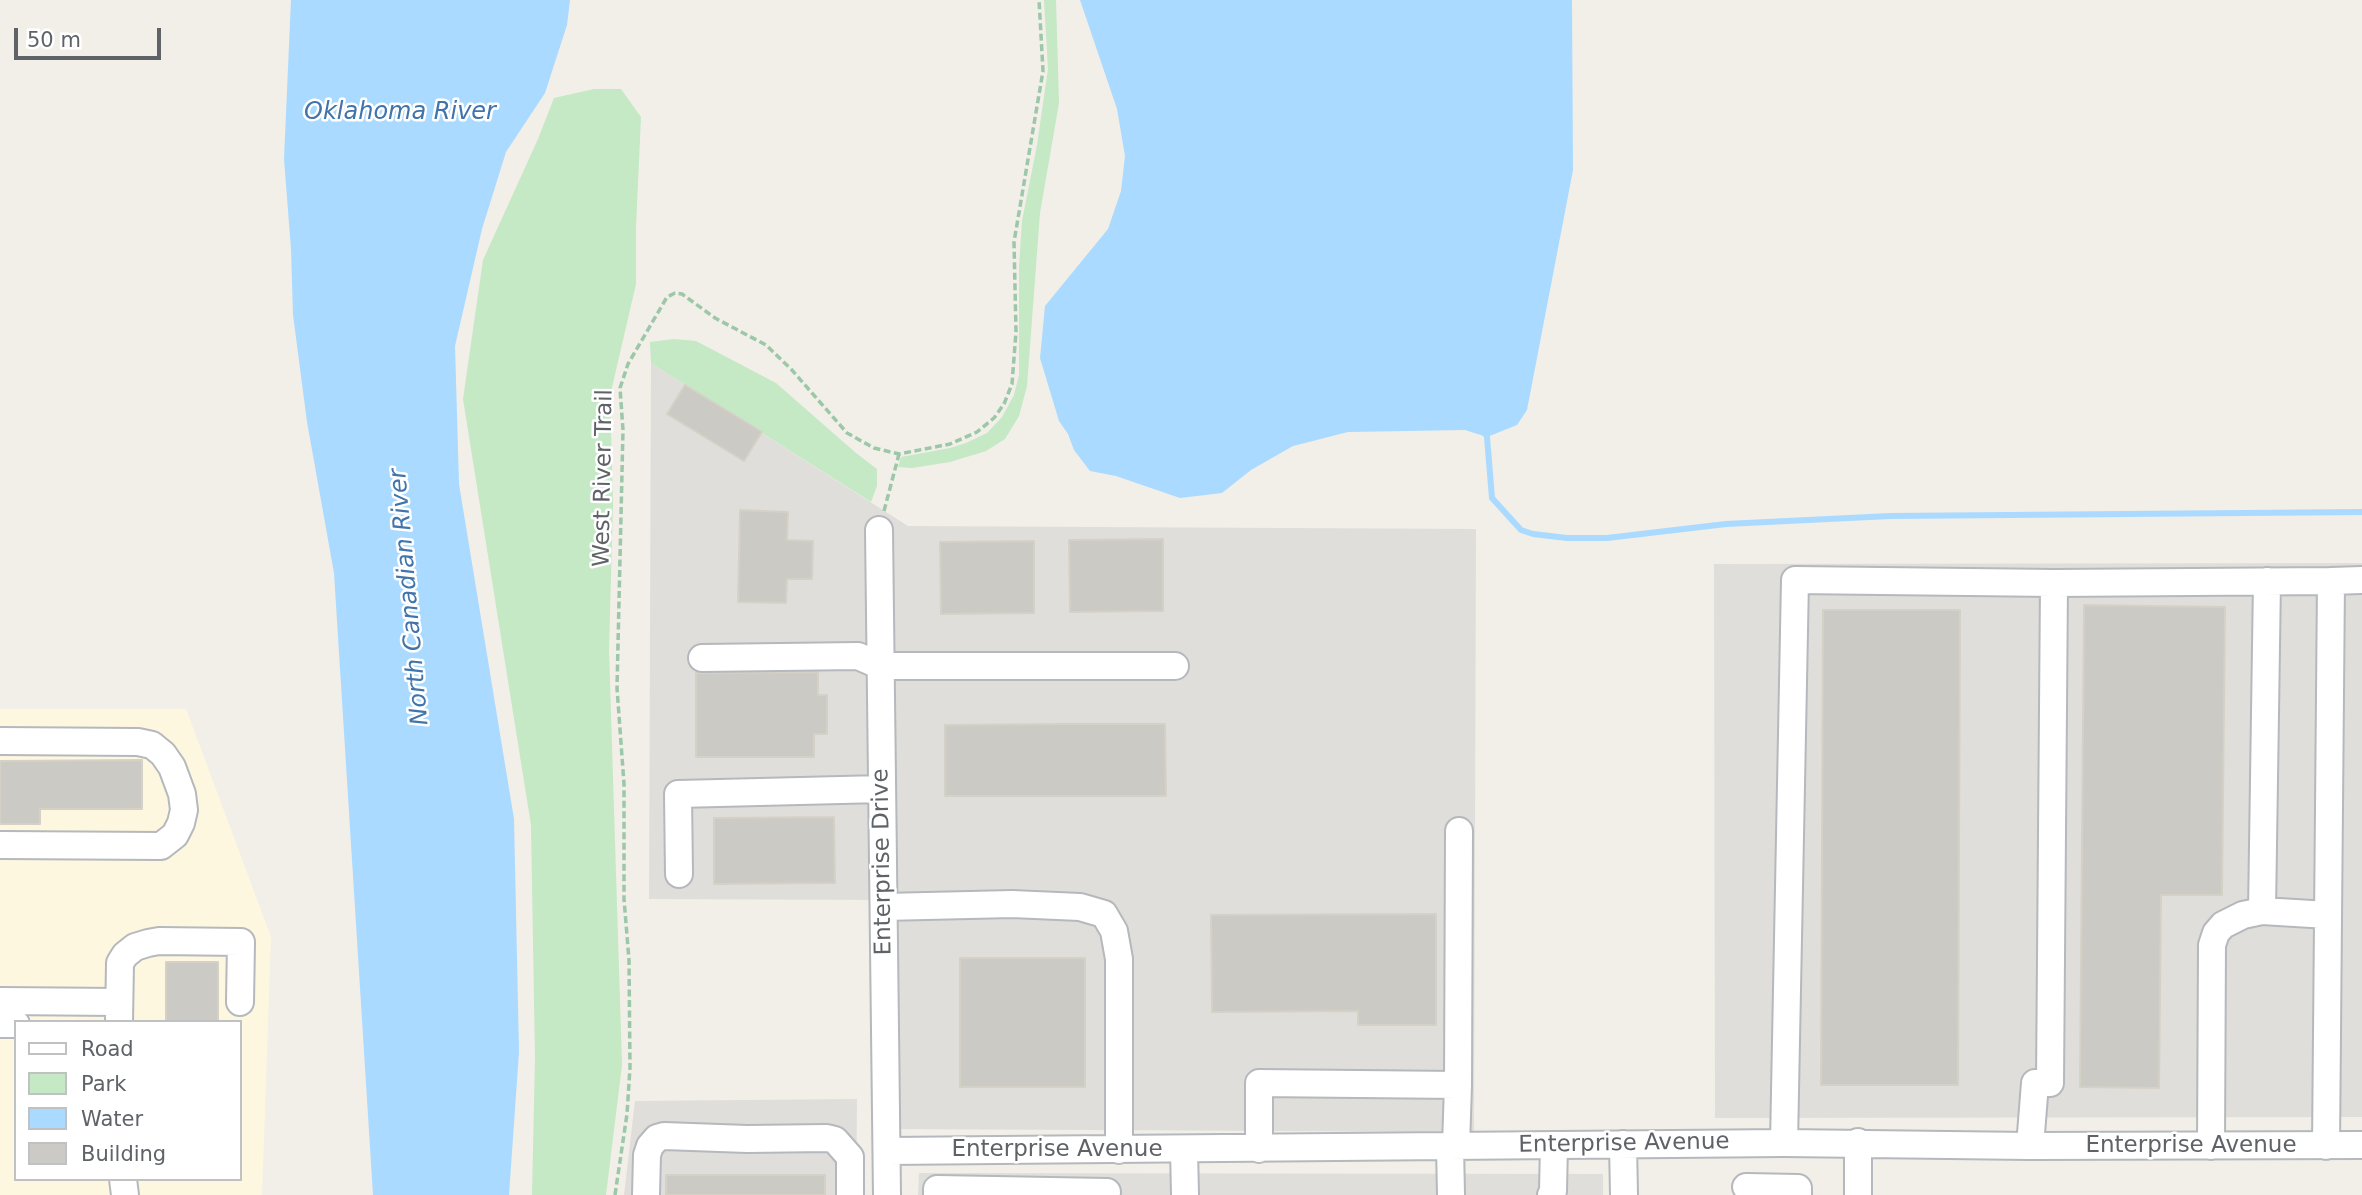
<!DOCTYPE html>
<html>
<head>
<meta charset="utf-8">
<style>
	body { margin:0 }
	#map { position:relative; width:2362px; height:1195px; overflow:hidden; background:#f1efe8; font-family:"DejaVu Sans",sans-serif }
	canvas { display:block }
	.legend { position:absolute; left:14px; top:1020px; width:228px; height:161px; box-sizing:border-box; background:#fff; border:2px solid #bfc1c3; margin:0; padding:9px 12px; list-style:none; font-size:21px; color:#5f6368 }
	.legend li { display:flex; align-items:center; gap:14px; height:35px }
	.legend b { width:35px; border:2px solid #bfc1c3 }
	.scale { position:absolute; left:14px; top:28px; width:147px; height:32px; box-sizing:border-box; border:4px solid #5f6368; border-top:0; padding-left:9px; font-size:21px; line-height:24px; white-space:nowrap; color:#5f6368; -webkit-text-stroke:5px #fff; paint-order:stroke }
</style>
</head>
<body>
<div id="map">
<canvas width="2362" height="1195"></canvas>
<ul class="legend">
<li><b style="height:9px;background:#fff"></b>Road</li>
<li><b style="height:19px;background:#c5e8c5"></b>Park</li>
<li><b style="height:19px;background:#aadaff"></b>Water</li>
<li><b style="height:19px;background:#cccac5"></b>Building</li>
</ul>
<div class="scale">50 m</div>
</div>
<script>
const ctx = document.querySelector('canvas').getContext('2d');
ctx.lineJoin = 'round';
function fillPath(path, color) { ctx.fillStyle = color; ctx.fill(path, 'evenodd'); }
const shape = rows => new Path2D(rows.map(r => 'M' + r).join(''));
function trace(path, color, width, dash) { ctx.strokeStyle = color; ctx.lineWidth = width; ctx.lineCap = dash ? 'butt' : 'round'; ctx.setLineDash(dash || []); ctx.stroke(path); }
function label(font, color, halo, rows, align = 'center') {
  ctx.font = font + ' "DejaVu Sans",sans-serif'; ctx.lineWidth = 5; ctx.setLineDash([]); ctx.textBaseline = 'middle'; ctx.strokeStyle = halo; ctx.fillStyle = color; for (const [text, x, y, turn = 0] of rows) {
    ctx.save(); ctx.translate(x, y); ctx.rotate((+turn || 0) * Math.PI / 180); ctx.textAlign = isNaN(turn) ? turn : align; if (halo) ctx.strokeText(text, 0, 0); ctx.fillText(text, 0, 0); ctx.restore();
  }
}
fillPath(shape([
	[0,709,186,709,271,937,262,1195,0,1195],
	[16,1022,240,1022,240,1179,16,1179]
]), '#fef7e0');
fillPath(shape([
	[651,363,908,526,1476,529,1474,1132,895,1129,896,900,649,899],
	[2362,563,2362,1117,1715,1118,1714,564],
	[857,1099,856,1195,624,1195,635,1101],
	[919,1173,1603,1174,1603,1195,918,1195]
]), '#e0deda');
fillPath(shape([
	[1044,0,1056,0,1059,103,1040,213,1027,386,1019,416,1005,439,986,451,950,462,912,468,898,467,901,457,950,448,966,443,987,433,1002,417,1014,395,1019,375,1019,267,1022,221,1037,145,1048,69],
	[594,89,621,89,641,117,636,227,636,284,610,396,613,503,609,650,622,1065,606,1195,532,1195,535,1058,531,825,463,399,483,260,538,139,554,98],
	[674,339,696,341,776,383,856,453,877,469,877,486,871,502,651,363,650,342]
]), '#c5e8c5');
fillPath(shape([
	[291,0,570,0,567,25,545,93,506,152,482,229,455,346,459,484,514,819,519,1052,509,1195,373,1195,334,573,307,422,293,315,291,249,284,159],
	[1080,0,1572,0,1573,170,1527,410,1517,425,1487,437,1465,430,1348,432,1293,446,1251,470,1222,493,1180,498,1116,476,1090,471,1074,450,1068,434,1059,421,1040,358,1045,306,1108,229,1121,191,1125,156,1117,109]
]), '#aadaff');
trace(shape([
	[1484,431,1487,437,1492,498,1521,530,1533,534,1567,538,1607,538,1726,524,1890,516,2362,512]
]), '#aadaff', 6);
const building = shape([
	[685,385,762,432,744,461,667,414,685,385],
	[740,510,788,512,787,540,813,541,812,579,787,579,786,603,738,602,740,510],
	[1163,539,1163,611,1070,612,1069,540,1163,539],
	[1034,541,1034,613,941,614,940,542,1034,541],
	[2084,605,2225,607,2222,895,2161,895,2159,1088,2080,1087,2084,605],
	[1823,610,1960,610,1958,1085,1821,1085,1823,610],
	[818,672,818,695,827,695,827,734,814,734,814,757,696,757,696,673,818,672],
	[1071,724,1165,724,1166,796,945,796,945,725,1071,724],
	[142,760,142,809,40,809,40,824,0,824,0,761,142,760],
	[834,817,835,883,714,884,714,818,834,817],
	[1436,914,1436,1025,1358,1025,1358,1011,1212,1012,1211,915,1436,914],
	[960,958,1085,958,1085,1087,960,1087,960,958],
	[166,962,218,962,218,1022,166,1022,166,962],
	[666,1175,825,1175,825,1195,666,1195,666,1175]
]);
fillPath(building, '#cccac5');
trace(building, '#d6d1c6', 2);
const minor = shape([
	[879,530,887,1195],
	[2331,581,2362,580],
	[702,658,858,656,881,666,1175,666],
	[0,741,138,742,152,745,163,754,172,767,182,794,184,810,181,823,175,835,161,846,0,845],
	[679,874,678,794,882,789],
	[884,907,1012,904,1080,907,1104,914,1114,931,1119,959,1119,1150],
	[2262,911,2267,581],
	[0,1001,119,1002],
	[119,1022,120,963,125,955,135,947,148,943,159,941,241,942,240,1002],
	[0,1024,16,1024],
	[1458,1085,1459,831],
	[1784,1143,1795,580,2054,583],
	[1623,1144,1624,1195],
	[1450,1146,1451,1195],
	[2030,1146,2035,1083,2050,1083,2054,583,2331,581,2326,1146],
	[2211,1146,2212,945,2216,933,2223,925,2243,915,2262,911,2328,915],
	[1184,1149,1185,1195],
	[1259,1149,1259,1083,1458,1085,1456,1146],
	[887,1151,1784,1143,2030,1146,2362,1145],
	[123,1179,125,1195],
	[1746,1187,1798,1188,1798,1195],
	[646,1195,647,1155,650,1146,657,1138,664,1136,747,1139,827,1138,835,1140,850,1157,850,1195],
	[937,1195,937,1189,1107,1192],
	[1551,1195,1553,1191,1554,1145],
	[1858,1195,1858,1142]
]);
trace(minor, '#b5b8bc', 30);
trace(shape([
	[884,511,899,454],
	[615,1195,627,1114,630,1068,629,960,624,899,624,784,617,688,623,430,620,388,628,364,667,297,675,293,682,294,715,318,766,345,791,369,847,433,874,448,899,454,950,444,977,432,994,418,1004,404,1012,384,1016,332,1014,242,1043,71,1039,0]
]), '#9cc7a9', 3.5, [7, 3.5]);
trace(minor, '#fff', 26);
label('23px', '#5f6368', '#fff', [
	["West River Trail",604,478,-89],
	["Enterprise Drive",883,862,-91],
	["Enterprise Avenue",1624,1144,-1],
	["Enterprise Avenue",2191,1146],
	["Enterprise Avenue",1057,1150]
]);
label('italic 24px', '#4174aa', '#fff', [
	["Oklahoma River",400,113],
	["North Canadian River",410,597,-95]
]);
</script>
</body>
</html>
